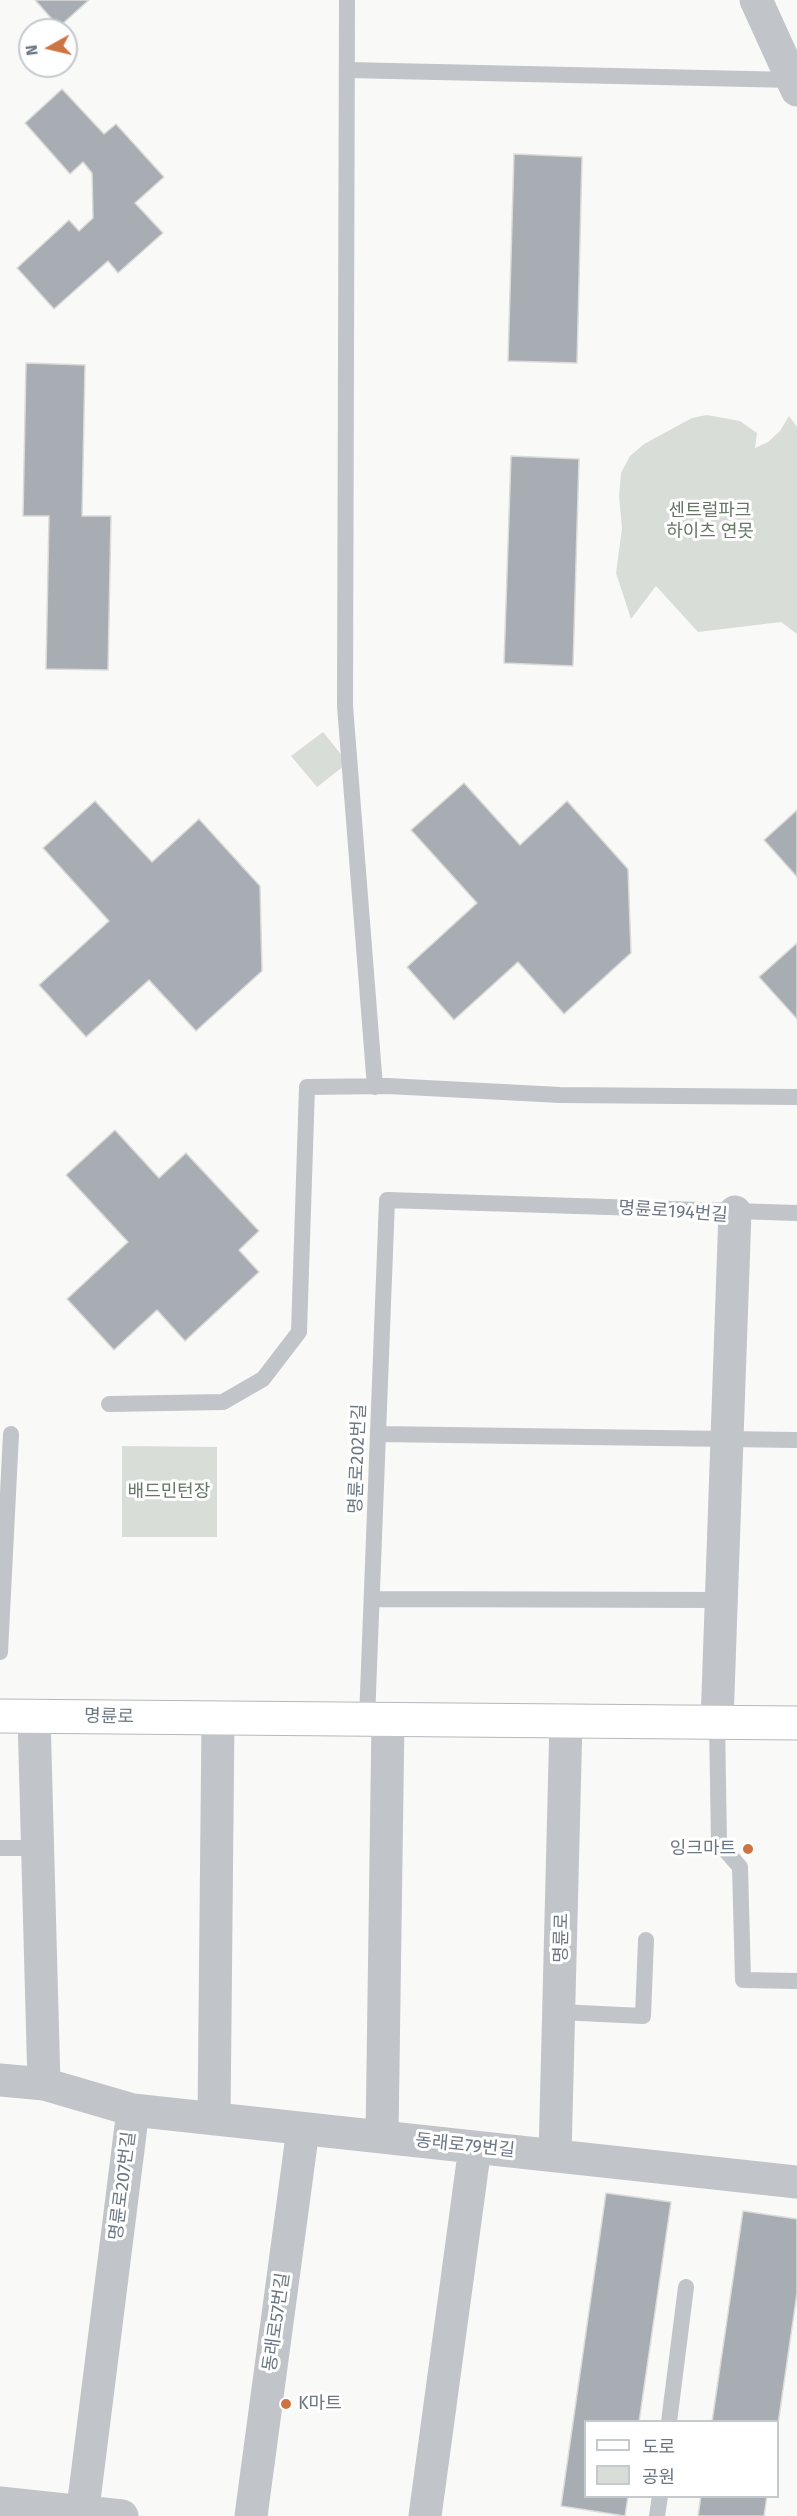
<!DOCTYPE html>
<html>
<head>
<meta charset="utf-8">
<style>
	body { margin:0 }
	#map { position:relative; width:797px; height:2516px; overflow:hidden; background:#f9f9f7; font-family:"Fira Sans","Noto Sans KR",sans-serif }
	canvas { display:block }
	.legend { position:absolute; left:584px; top:2420px; width:195px; height:78px; box-sizing:border-box; background:#fff; border:2px solid #c4c9ce; margin:0; padding:8px 10px; list-style:none; font-size:18px; color:#6c7784 }
	.legend li { display:flex; align-items:center; gap:12px; height:30px }
	.legend b { width:30px; border:2px solid #c4c9ce }
	.north { position:absolute; left:18px; top:18px; width:60px; height:60px; box-sizing:border-box; background:#fff; border:2px solid #c4c9ce; border-radius:50%; rotate:262deg; font-size:16px; font-weight:700; line-height:24px; text-align:center; color:#6c7784 }
	.north::after { content:''; display:block; margin:auto; width:21px; height:27px; background:#ce7342; clip-path:polygon(50% 0,100% 100%,50% 72%,0 100%) }
</style>
</head>
<body>
<div id="map">
<canvas width="797" height="2516"></canvas>
<ul class="legend">
<li><b style="height:8px;background:#fff"></b>도로</li>
<li><b style="height:16px;background:#d9ddd7"></b>공원</li>
</ul>
<div class="north">N</div>
</div>
<script>
const ctx = document.querySelector('canvas').getContext('2d');
ctx.lineJoin = 'round';
function fillPath(path, color) { ctx.fillStyle = color; ctx.fill(path, 'evenodd'); }
const shape = rows => new Path2D(rows.map(r => 'M' + r).join(''));
function trace(path, color, width, dash) { ctx.strokeStyle = color; ctx.lineWidth = width; ctx.lineCap = dash ? 'butt' : 'round'; ctx.setLineDash(dash || []); ctx.stroke(path); }
function label(font, color, halo, rows, align = 'center') {
  ctx.font = font + ' "Fira Sans","Noto Sans KR",sans-serif'; ctx.lineWidth = 6; ctx.setLineDash([]); ctx.textBaseline = 'middle'; ctx.strokeStyle = halo; ctx.fillStyle = color; for (const [text, x, y, turn = 0] of rows) {
    ctx.save(); ctx.translate(x, y); ctx.rotate((+turn || 0) * Math.PI / 180); ctx.textAlign = isNaN(turn) ? turn : align; if (halo) ctx.strokeText(text, 0, 0); ctx.fillText(text, 0, 0); ctx.restore();
  }
}
fillPath(shape([
	[707,415,740,421,757,433,755,448,768,442,780,431,789,416,797,427,797,634,781,622,698,632,656,586,631,619,616,573,622,528,619,496,621,473,630,456,644,444,692,418],
	[323,732,348,763,317,787,291,756],
	[122,1446,217,1447,217,1537,122,1537]
]), '#d9ddd7');
const building = shape([
	[35,0,89,0,59,27,35,0],
	[62,89,104,134,116,124,164,177,135,203,163,233,118,273,108,261,54,309,17,268,69,220,79,231,93,218,92,173,83,162,70,174,25,123,62,89],
	[514,154,582,157,577,363,508,361,514,154],
	[26,363,85,365,82,516,111,516,108,670,46,669,49,516,23,516,26,363],
	[511,456,579,459,573,666,504,663,511,456],
	[464,783,520,845,567,801,628,869,631,953,564,1014,518,962,454,1020,407,967,477,903,411,830,464,783],
	[95,801,152,862,199,819,260,886,262,971,196,1031,149,980,86,1037,39,985,109,921,43,848,95,801],
	[797,810,797,877,764,840,797,810],
	[797,943,797,1019,759,977,797,943],
	[115,1130,159,1178,186,1153,259,1231,239,1250,259,1272,185,1341,157,1310,114,1350,67,1299,128,1242,66,1175,115,1130],
	[606,2193,671,2202,639,2422,586,2422,586,2496,628,2496,625,2516,561,2506,606,2193],
	[743,2211,797,2219,797,2293,778,2424,778,2422,712,2422,743,2211],
	[701,2496,767,2496,764,2516,698,2516,701,2496]
]);
fillPath(building, '#a7adb3');
trace(building, '#dbdbd9', 1.5);
const secondary = shape([
	[0,1716,797,1723]
]);
trace(secondary, '#b4b8bc', 35);
trace(shape([
	[347,0,345,706,375,1087],
	[347,70,793,80],
	[109,1404,223,1402,263,1379,299,1332,307,1087,388,1086,560,1095,797,1097],
	[379,1434,797,1440],
	[372,1599,721,1600],
	[0,1652,11,1434],
	[367,1719,387,1200,797,1213],
	[717,1722,719,1843,740,1867,743,1980,797,1981],
	[0,1848,37,1848],
	[560,2012,643,2016,646,1940],
	[669,2422,686,2287],
	[657,2516,660,2496]
]), '#c1c4c8', 16);
trace(shape([
	[34,1716,44,2084],
	[717,1722,735,1212],
	[0,2080,44,2084,133,2110,82,2516],
	[133,2110,797,2182],
	[214,2119,218,1718],
	[382,2137,388,1719],
	[555,2156,566,1721],
	[0,2503,122,2516],
	[251,2516,303,2129],
	[425,2516,475,2147]
]), '#c1c4c8', 33);
trace(shape([
	[756,0,797,90]
]), '#c1c4c8', 33);
trace(secondary, '#fff', 33);
for (const [x, y, r, color] of [
	[748,1849,6,"#ce7342"],
	[286,2404,6,"#ce7342"]
]) { const dot = new Path2D(); dot.arc(x, y, r, 0, 2 * Math.PI); ctx.fillStyle = color; ctx.fill(dot); trace(dot, '#fff', 2); }
label('18px', '#677766', '#fff', [
	["센트럴파크",710,511],
	["하이츠 연못",710,532],
	["배드민턴장",169,1492]
]);
label('18px', '#6c7784', '#fff', [
	["명륜로194번길",673,1212,4],
	["명륜로202번길",358,1459,-88],
	["명륜로",109,1717,1],
	["명륜로",562,1938,-89],
	["동래로79번길",465,2146,6],
	["명륜로207번길",123,2186,-83],
	["동래로57번길",277,2322,-82]
]);
label('18px', '#6c7784', '#fff', [
	["잉크마트",736,1849],
	["K마트",298,2404,"left"]
], 'right');
</script>
</body>
</html>
